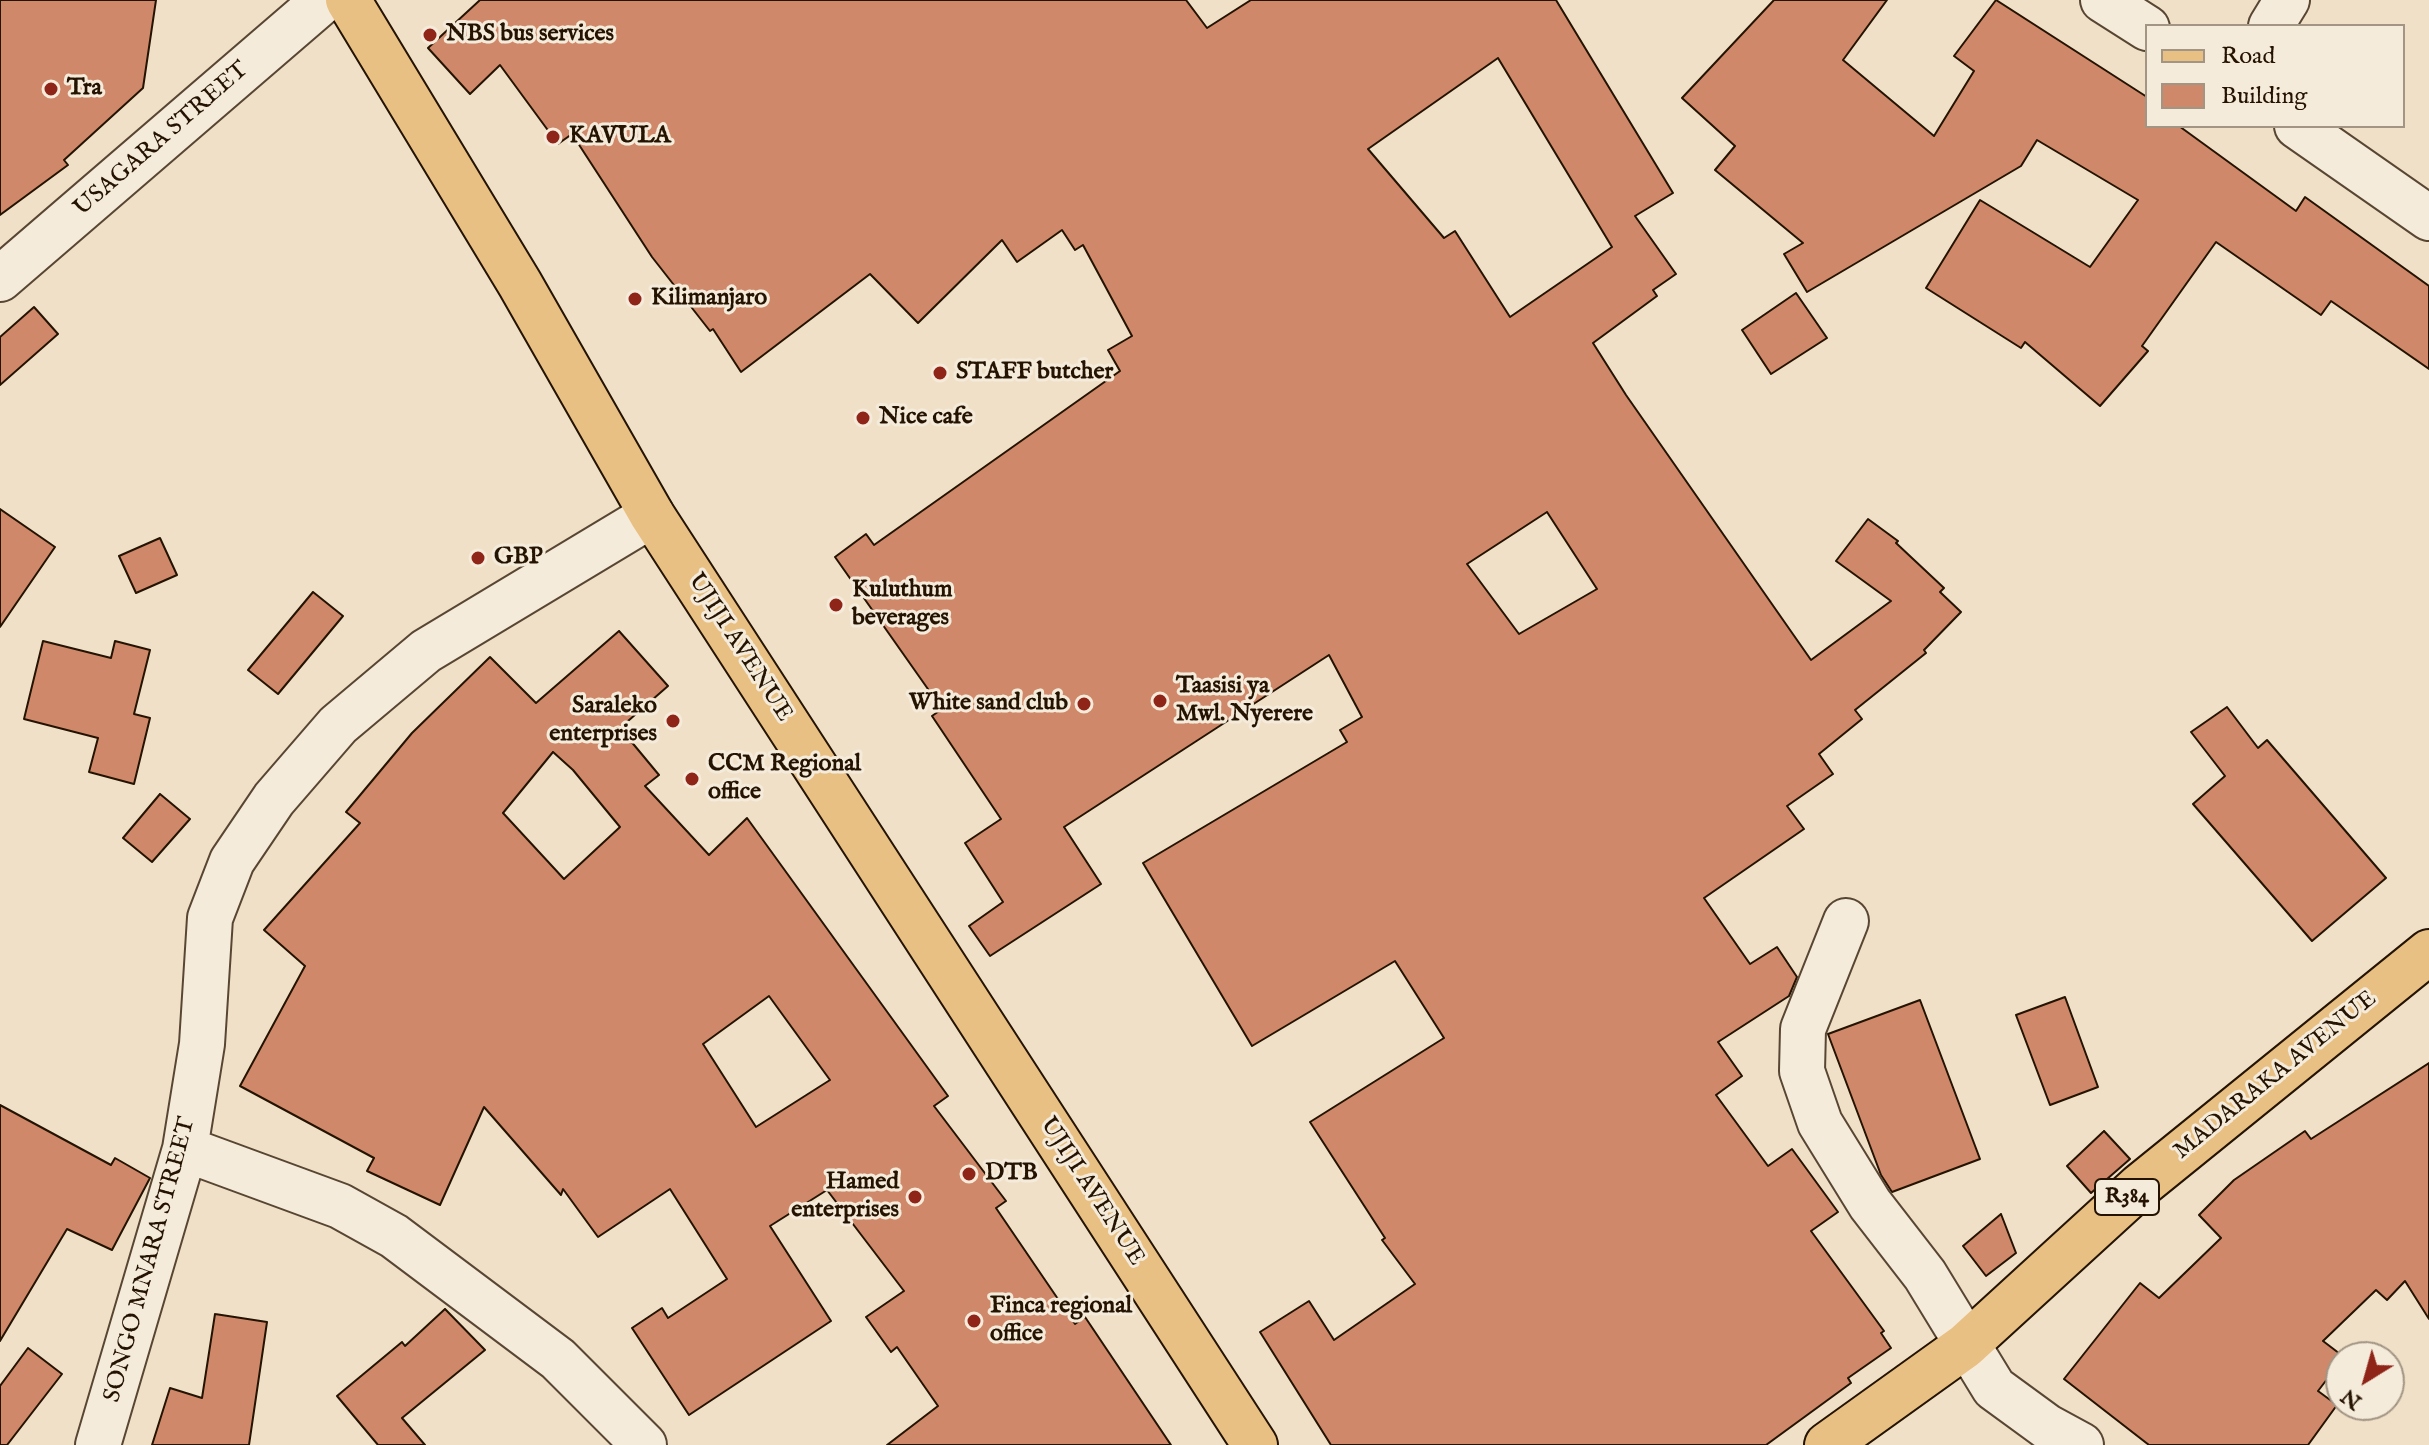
<!DOCTYPE html>
<html>
<head>
<meta charset="utf-8">
<style>
	body { margin:0 }
	#map { position:relative; width:2429px; height:1445px; overflow:hidden; background:#f0e0c7; font-family:"IM FELL English",serif }
	canvas { display:block }
	.legend { position:absolute; left:2145px; top:24px; width:260px; height:104px; box-sizing:border-box; background:#f5ebdb; border:2px solid #a29584; margin:0; padding:10px 14px; list-style:none; font-size:24px; color:#251301 }
	.legend li { display:flex; align-items:center; gap:16px; height:40px }
	.legend b { width:40px; border:2px solid #a29584 }
	.north { position:absolute; left:2325px; top:1341px; width:80px; height:80px; box-sizing:border-box; background:#f5ebdb; border:2px solid #a29584; border-radius:50%; rotate:217deg; font-size:22px; font-weight:700; line-height:32px; text-align:center; color:#251301 }
	.north::after { content:''; display:block; margin:auto; width:28px; height:36px; background:#8f2418; clip-path:polygon(50% 0,100% 100%,50% 72%,0 100%) }
</style>
</head>
<body>
<div id="map">
<canvas width="2429" height="1445"></canvas>
<ul class="legend">
<li><b style="height:10px;background:#e8c084"></b>Road</li>
<li><b style="height:22px;background:#cf8869"></b>Building</li>
</ul>
<div class="north">N</div>
</div>
<script>
const ctx = document.querySelector('canvas').getContext('2d');
ctx.lineJoin = 'round';
function fillPath(path, color) { ctx.fillStyle = color; ctx.fill(path, 'evenodd'); }
const shape = rows => new Path2D(rows.map(r => 'M' + r).join(''));
function trace(path, color, width, dash) { ctx.strokeStyle = color; ctx.lineWidth = width; ctx.lineCap = dash ? 'butt' : 'round'; ctx.setLineDash(dash || []); ctx.stroke(path); }
function label(font, color, halo, rows, align = 'center') {
  ctx.font = font + ' "IM FELL English",serif'; ctx.lineWidth = 6; ctx.setLineDash([]); ctx.textBaseline = 'middle'; ctx.strokeStyle = halo; ctx.fillStyle = color; for (const [text, x, y, turn = 0] of rows) {
    ctx.save(); ctx.translate(x, y); ctx.rotate((+turn || 0) * Math.PI / 180); ctx.textAlign = isNaN(turn) ? turn : align; if (halo) ctx.strokeText(text, 0, 0); ctx.fillText(text, 0, 0); ctx.restore();
  }
}
const building = shape([
	[0,0,156,0,143,88,64,160,68,165,0,215,0,0],
	[480,0,1186,0,1207,28,1251,0,1556,0,1673,193,1635,216,1676,274,1653,290,1657,296,1593,343,1626,395,1811,660,1891,601,1836,561,1868,519,1898,541,1896,543,1944,588,1940,592,1961,612,1924,650,1926,653,1855,710,1862,719,1819,754,1833,774,1787,806,1804,829,1704,898,1750,964,1777,947,1797,977,1789,996,1718,1042,1742,1076,1716,1095,1768,1166,1792,1149,1838,1212,1811,1231,1884,1331,1881,1333,1891,1348,1848,1378,1851,1383,1766,1445,1331,1445,1260,1332,1309,1301,1334,1340,1415,1284,1382,1240,1385,1238,1310,1122,1444,1038,1395,961,1252,1046,1143,863,1347,742,1340,730,1362,717,1329,655,1064,827,1101,884,990,956,969,926,1003,902,965,843,1001,819,932,716,942,709,835,557,866,534,874,545,1120,371,1108,350,1132,336,1083,245,1075,250,1062,230,1017,262,1002,240,918,323,870,274,741,372,713,329,710,331,652,257,572,134,558,144,500,65,470,94,428,48,480,0],
	[1498,58,1612,247,1510,317,1455,231,1444,238,1368,149,1498,58],
	[1547,512,1597,589,1519,634,1467,564,1547,512],
	[1774,0,1887,0,1843,60,1934,136,1974,71,1954,56,1996,0,2147,97,2147,126,2179,126,2296,211,2305,197,2429,286,2429,369,2331,301,2321,315,2216,242,2142,346,2148,351,2100,406,2025,342,2021,348,1926,288,1980,200,2090,267,2138,200,2037,140,2021,166,1807,292,1784,254,1803,243,1715,170,1735,146,1682,98,1774,0],
	[1796,293,1827,338,1771,374,1742,330,1796,293],
	[34,307,58,334,0,385,0,337,34,307],
	[0,509,55,547,0,627,0,509],
	[160,538,177,575,136,593,119,556,160,538],
	[313,592,343,616,278,694,248,670,313,592],
	[619,631,668,686,620,728,659,775,645,786,709,855,747,818,948,1096,934,1106,1006,1201,996,1208,1075,1324,1085,1317,1171,1445,887,1445,938,1406,897,1347,891,1352,866,1317,904,1291,827,1190,770,1226,831,1321,689,1415,632,1328,662,1308,668,1318,727,1279,670,1189,598,1237,563,1189,561,1195,484,1107,440,1205,367,1171,374,1158,240,1086,305,966,264,930,360,823,346,812,412,733,490,657,536,703,619,631],
	[553,752,573,770,620,827,564,879,503,813,553,752],
	[769,996,830,1080,756,1127,703,1044,769,996],
	[43,641,111,658,115,641,150,650,134,714,150,718,134,784,89,772,98,738,24,719,43,641],
	[2227,707,2258,748,2267,740,2386,878,2312,941,2193,804,2225,776,2191,732,2227,707],
	[160,794,190,819,152,862,123,838,160,794],
	[2065,997,2098,1087,2050,1105,2016,1015,2065,997],
	[1920,1000,1980,1159,1892,1192,1881,1175,1828,1034,1920,1000],
	[2429,1063,2429,1319,2405,1281,2387,1300,2376,1290,2323,1341,2344,1357,2318,1391,2337,1405,2308,1445,2149,1445,2064,1379,2140,1283,2159,1298,2221,1238,2199,1215,2234,1180,2305,1131,2311,1139,2429,1063],
	[0,1105,111,1165,115,1158,150,1178,112,1250,67,1229,0,1341,0,1105],
	[2104,1131,2130,1159,2091,1193,2067,1166,2104,1131],
	[2001,1214,2016,1253,1986,1276,1963,1246,2001,1214],
	[445,1309,485,1350,402,1418,425,1445,378,1445,337,1396,402,1342,405,1346,445,1309],
	[215,1314,267,1322,249,1445,152,1445,170,1388,202,1398,215,1314],
	[28,1348,62,1374,7,1445,0,1445,0,1386,28,1348]
]);
fillPath(building, '#cf8869');
trace(building, '#251301', 2);
const minor = shape([
	[2103,0,2147,28],
	[2271,26,2287,0],
	[2297,126,2429,218],
	[0,279,324,0],
	[1846,921,1803,1029,1802,1071,1820,1123,1870,1204,1925,1275,1994,1388,2046,1426,2081,1445],
	[185,1149,340,1206,394,1236,558,1359,644,1445],
	[98,1445,185,1149,202,1044,210,918,232,861,274,799,338,725,426,651,652,515]
]);
const major = shape([
	[348,0,520,284,652,515,1255,1445],
	[1827,1445,1965,1346,2140,1186,2429,952]
]);
trace(minor, '#584632', 48);
trace(major, '#251301', 48);
trace(minor, '#f5ebdb', 44);
trace(major, '#e8c084', 44);
for (const [x, y, r, color] of [
	[430,35,8,"#8f2418"],
	[51,89,8,"#8f2418"],
	[553,137,8,"#8f2418"],
	[635,299,8,"#8f2418"],
	[940,373,8,"#8f2418"],
	[863,418,8,"#8f2418"],
	[478,558,8,"#8f2418"],
	[836,605,8,"#8f2418"],
	[1160,701,8,"#8f2418"],
	[1084,704,8,"#8f2418"],
	[673,721,8,"#8f2418"],
	[692,779,8,"#8f2418"],
	[969,1174,8,"#8f2418"],
	[915,1197,8,"#8f2418"],
	[974,1321,8,"#8f2418"]
]) { const dot = new Path2D(); dot.arc(x, y, r, 0, 2 * Math.PI); ctx.fillStyle = color; ctx.fill(dot); trace(dot, '#f5ebdb', 3); }
for (const [x, y, w] of [
	[2127,1197,64]
]) { const box = new Path2D(); box.roundRect(x - w / 2, y - 18, w, 36, 6); ctx.fillStyle = '#f5ebdb'; ctx.fill(box); trace(box, '#251301', 2); }
label('bold 22px', '#251301', null, [
	["R384",2127,1197]
]);
label('bold 24px', '#251301', '#f5ebdb', [
	["NBS bus services",446,35],
	["Tra",67,89],
	["KAVULA",569,137],
	["Kilimanjaro",651,299],
	["STAFF butcher",956,373],
	["Nice cafe",879,418],
	["GBP",494,558],
	["Kuluthum",852,591],
	["beverages",852,619],
	["Taasisi ya",1176,687],
	["Mwl. Nyerere",1176,715],
	["White sand club",1068,704,"right"],
	["Saraleko",657,707,"right"],
	["enterprises",657,735,"right"],
	["CCM Regional",708,765],
	["office",708,793],
	["DTB",985,1174],
	["Hamed",899,1183,"right"],
	["enterprises",899,1211,"right"],
	["Finca regional",990,1307],
	["office",990,1335]
], 'left');
label('24px', '#251301', '#f5ebdb', [
	["USAGARA STREET",162,140,-41],
	["UJIJI AVENUE",739,648,57],
	["MADARAKA AVENUE",2276,1076,-39],
	["UJIJI AVENUE",1091,1192,57],
	["SONGO MNARA STREET",151,1260,-75]
]);
</script>
</body>
</html>
